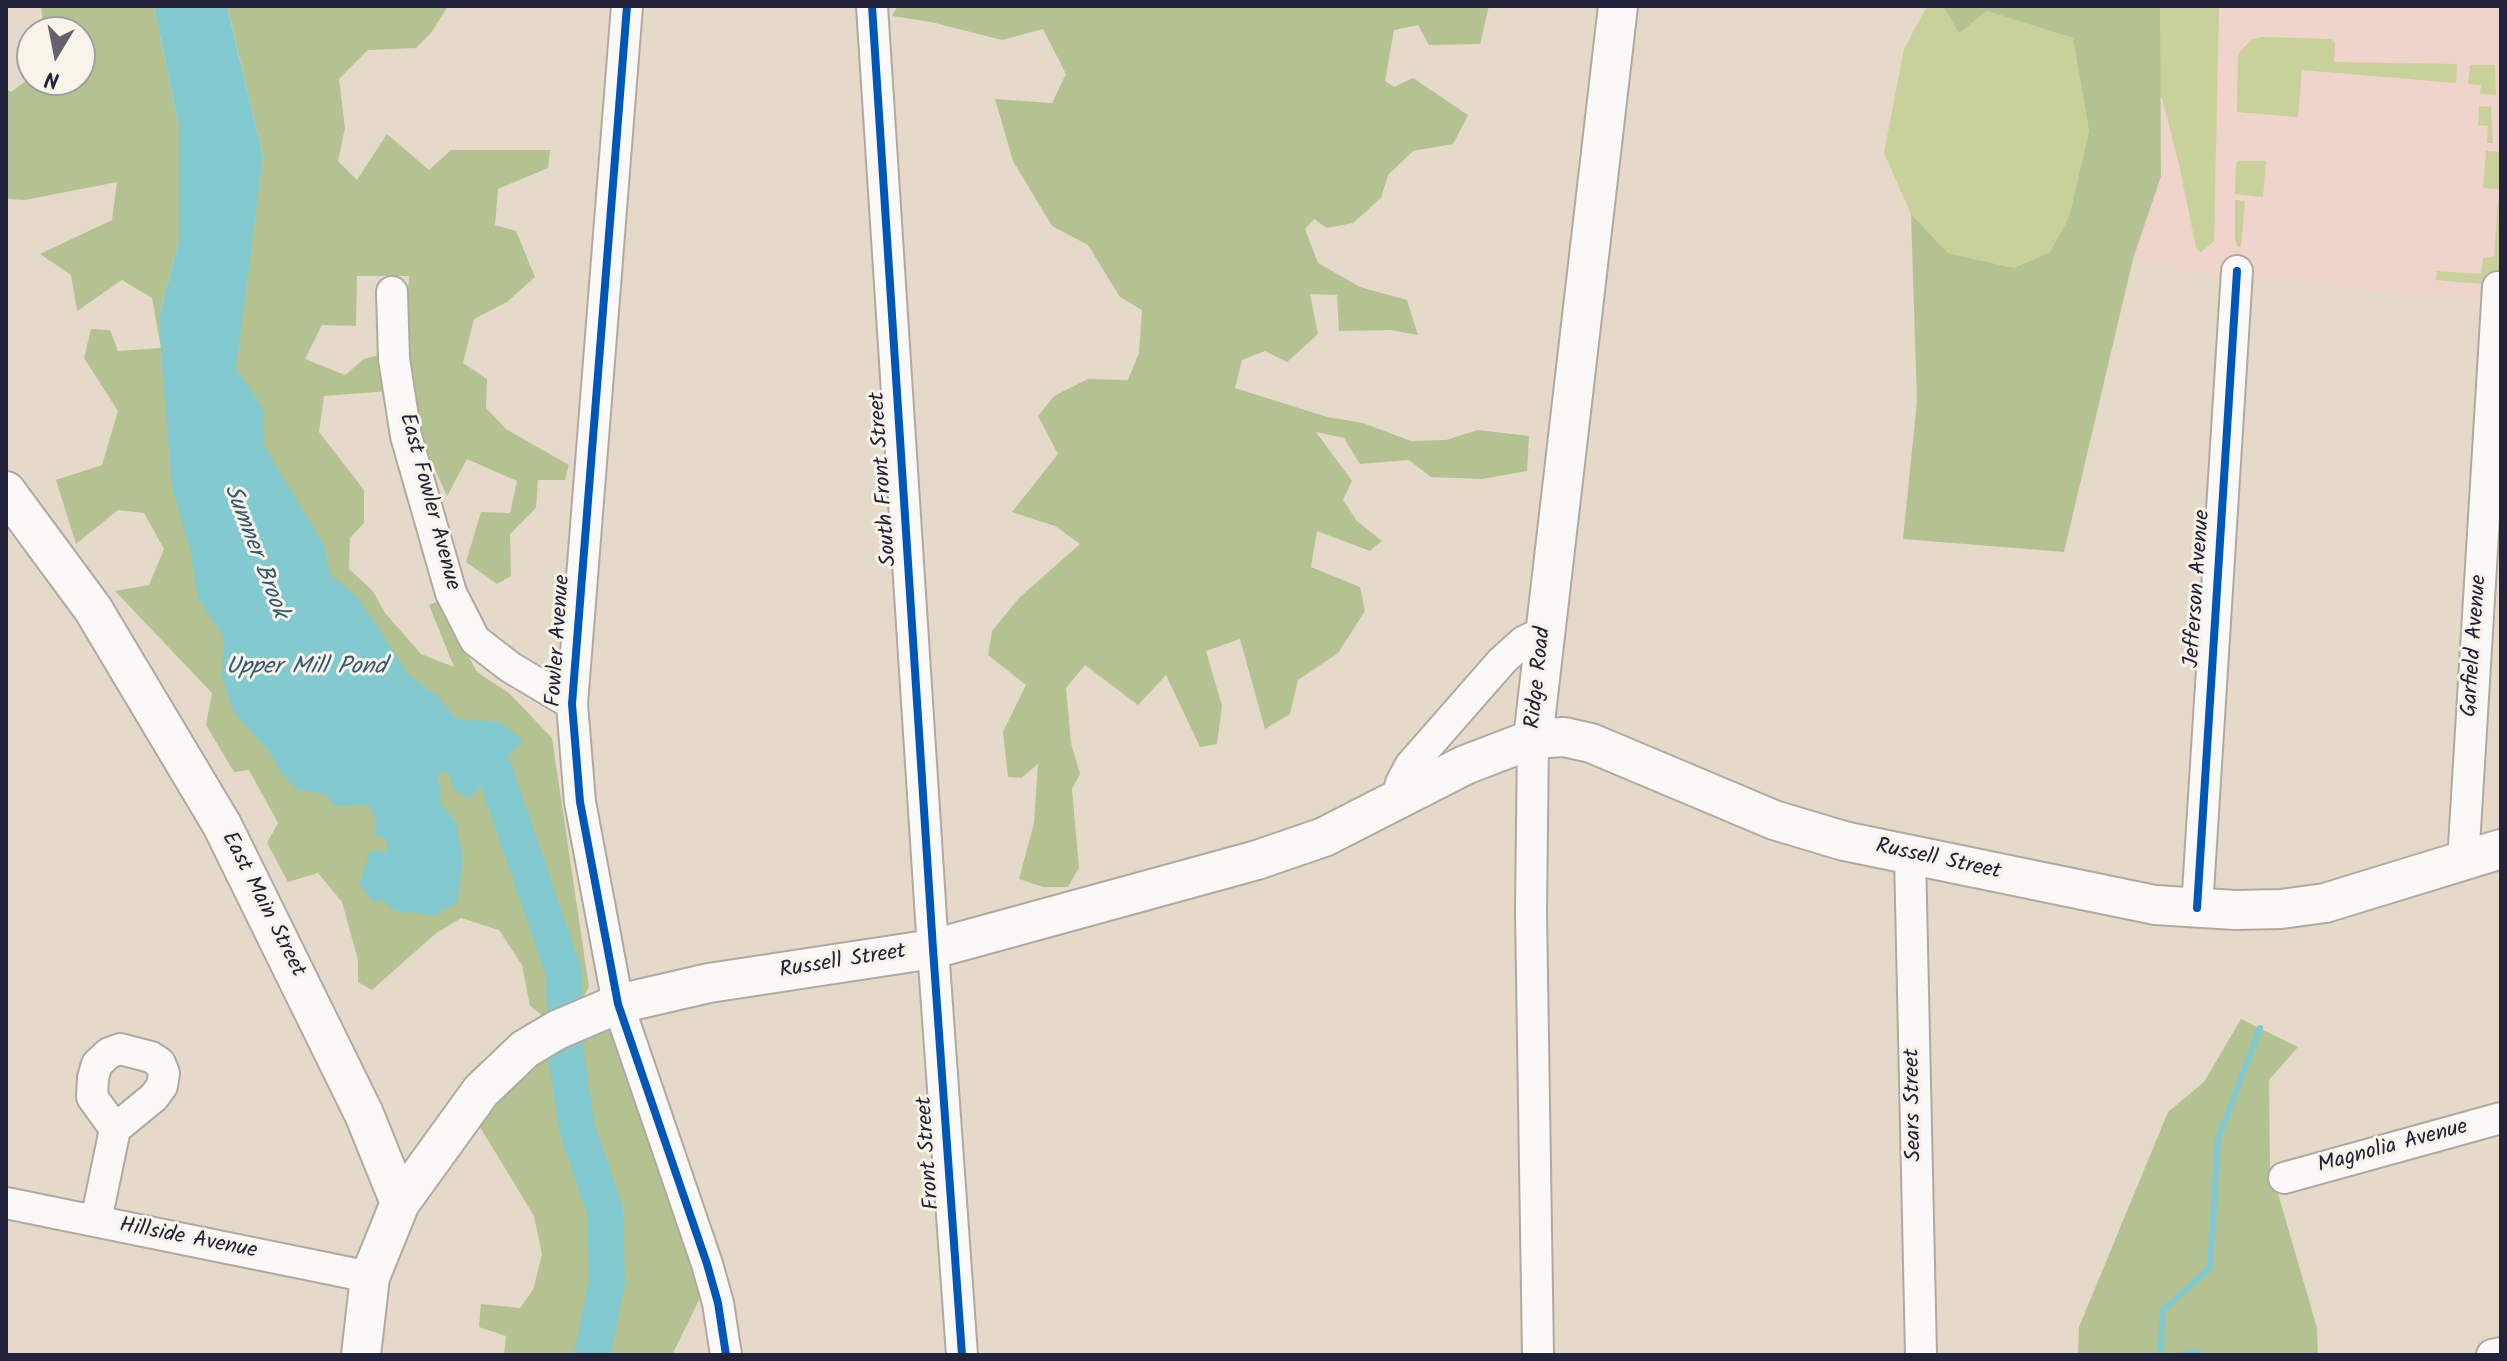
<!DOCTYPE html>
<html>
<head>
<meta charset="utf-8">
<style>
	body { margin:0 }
	#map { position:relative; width:2507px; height:1361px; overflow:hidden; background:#e5d9c9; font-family:Kalam,sans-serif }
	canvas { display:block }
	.frame { position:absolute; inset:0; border:8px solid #22223b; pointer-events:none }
	.north { position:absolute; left:16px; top:16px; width:80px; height:80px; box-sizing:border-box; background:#f7f3e8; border:2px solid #a29fa3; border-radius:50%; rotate:190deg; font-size:22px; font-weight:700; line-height:32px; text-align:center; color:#22223b }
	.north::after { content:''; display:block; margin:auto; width:28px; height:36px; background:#66626d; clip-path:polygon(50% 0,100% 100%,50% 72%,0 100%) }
</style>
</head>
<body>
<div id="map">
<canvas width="2507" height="1361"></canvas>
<div class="frame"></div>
<div class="north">N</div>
</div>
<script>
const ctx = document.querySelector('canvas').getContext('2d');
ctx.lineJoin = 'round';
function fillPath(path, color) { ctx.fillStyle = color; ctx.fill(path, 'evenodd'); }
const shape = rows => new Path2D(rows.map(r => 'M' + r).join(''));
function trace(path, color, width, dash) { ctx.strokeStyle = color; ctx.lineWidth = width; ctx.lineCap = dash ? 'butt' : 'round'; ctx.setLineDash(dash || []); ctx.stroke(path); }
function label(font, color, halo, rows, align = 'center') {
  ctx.font = font + ' Kalam,sans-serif'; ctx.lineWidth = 6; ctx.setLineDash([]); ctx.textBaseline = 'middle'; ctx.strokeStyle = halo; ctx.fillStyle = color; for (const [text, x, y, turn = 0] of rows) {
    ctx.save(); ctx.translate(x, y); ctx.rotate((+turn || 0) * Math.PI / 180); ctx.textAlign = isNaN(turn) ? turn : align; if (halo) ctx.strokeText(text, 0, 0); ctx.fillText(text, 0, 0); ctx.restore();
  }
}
fillPath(shape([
	[2160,6,2501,6,2501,299,2480,301,2207,274,2133,259,2161,176]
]), '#efd4cb');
fillPath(shape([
	[1927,6,1943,6,1959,32,1987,11,2073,38,2089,131,2069,217,2050,252,2014,268,1948,253,1911,214,1884,153,1904,49],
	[2160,6,2219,6,2214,241,2200,253,2196,247,2180,169,2162,98,2160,98],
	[2261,37,2331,39,2335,43,2334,62,2457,64,2456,83,2302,70,2298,117,2237,112,2238,54,2251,40],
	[2470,65,2495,65,2496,95,2480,94,2481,85,2468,84],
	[2479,106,2491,107,2493,143,2487,143,2488,126,2478,125],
	[2486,151,2501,152,2501,189,2483,188],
	[2239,161,2266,161,2263,197,2235,194,2236,163],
	[2235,200,2245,201,2241,247,2238,247,2235,241],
	[2498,201,2501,202,2501,275,2483,284,2436,280,2437,271,2481,274,2483,258,2494,256]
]), '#c8d199');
fillPath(shape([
	[41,6,154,6,179,128,179,241,160,313,239,333,263,156,227,6,448,6,431,33,416,48,368,50,339,79,345,128,338,161,357,180,387,134,429,170,451,150,550,150,548,168,498,189,495,225,516,231,535,277,507,302,474,319,463,363,487,379,486,408,506,429,569,465,565,480,538,480,536,508,510,534,511,576,497,584,466,562,481,512,510,513,517,481,467,459,447,496,421,439,405,346,409,276,357,276,356,326,322,325,305,359,345,375,364,359,386,353,389,391,324,396,319,432,364,490,364,523,350,538,349,569,373,591,385,613,421,654,454,667,429,605,439,601,477,672,509,693,552,738,589,987,582,999,550,1021,530,1006,522,965,499,930,461,918,435,934,372,990,358,982,358,960,342,902,318,873,288,882,267,843,278,823,249,770,234,772,206,725,212,693,115,591,149,585,164,549,144,513,118,510,76,544,56,480,102,465,118,411,84,358,91,329,110,330,118,351,161,348,152,298,122,280,77,311,71,275,40,254,112,220,117,182,25,200,6,199,6,89,11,92,32,76,32,80,80,80,80,32,44,32],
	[898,6,1489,6,1480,44,1429,45,1418,25,1394,30,1385,81,1394,87,1413,78,1468,115,1453,144,1413,151,1388,175,1381,198,1353,223,1327,228,1314,219,1305,229,1318,263,1360,287,1407,300,1418,335,1390,330,1339,331,1337,295,1310,294,1318,334,1287,362,1265,351,1242,360,1235,388,1327,417,1363,423,1411,441,1446,440,1478,430,1529,436,1527,471,1482,479,1431,477,1409,460,1360,464,1344,438,1316,432,1352,481,1343,500,1357,521,1382,541,1370,551,1317,531,1311,567,1360,587,1365,611,1338,653,1298,680,1290,714,1265,729,1240,639,1206,651,1222,706,1217,744,1200,747,1166,675,1138,705,1085,665,1066,688,1071,743,1080,774,1072,789,1079,868,1068,887,1043,887,1019,879,1034,823,1038,764,1021,778,1008,777,1003,732,1026,685,988,655,992,631,1019,598,1080,544,1055,526,1012,512,1058,454,1038,416,1054,396,1088,379,1128,380,1139,353,1142,310,1120,297,1088,245,1052,226,1013,161,995,99,1052,103,1066,74,1043,29,1002,40,931,22,892,16],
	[1943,6,2160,6,2161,176,2133,259,2064,552,1903,539,1917,401,1911,214,1948,253,2014,268,2050,252,2069,217,2089,131,2073,38,1987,11,1959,33],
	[2241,1019,2298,1047,2269,1080,2270,1166,2317,1328,2318,1355,2078,1355,2079,1327,2168,1112,2204,1082],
	[605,1027,622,1041,701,1296,672,1355,504,1355,506,1336,479,1327,481,1304,520,1308,533,1290,542,1254,534,1216,480,1127,534,1058]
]), '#b4c291');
fillPath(shape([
	[154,6,227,6,228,11,263,156,236,368,263,408,264,445,326,549,329,573,359,599,409,675,437,696,457,719,500,722,523,740,469,799,454,789,447,771,436,775,441,787,440,803,456,822,463,862,457,902,435,916,394,910,383,901,373,901,359,884,369,854,377,850,387,852,387,841,375,835,376,818,368,805,334,806,326,794,297,790,278,769,272,755,233,711,222,676,224,637,198,599,190,549,172,487,160,338,160,313,179,241,179,128]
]), '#82cacf');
trace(shape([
	[2160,1355,2163,1310,2210,1268,2218,1139,2260,1028],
	[2181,1355,2199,1352,2198,1355]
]), '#82cacf', 6);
trace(shape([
	[454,744,494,769,564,973,566,1054,577,1128,605,1211,607,1282,592,1355]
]), '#82cacf', 36);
const minor = shape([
	[627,6,572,704,580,802,618,1004,707,1264,718,1303,726,1355],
	[872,6,933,949,962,1355],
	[392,292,394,359,406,436,451,593,475,640,510,667,572,704],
	[1533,739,1531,912,1538,1355],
	[1396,801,1401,783,1410,766,1502,661,1523,642,1545,631],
	[1910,855,1921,1355],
	[2463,862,2498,287],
	[2197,908,2237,271],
	[2284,1178,2501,1118],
	[6,1203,370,1277],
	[96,1221,115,1129,154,1097,162,1086,164,1073,160,1063,151,1057,120,1049,109,1053,97,1064,93,1078,92,1097,115,1129],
	[2492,1355,2501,1353]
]);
const major = shape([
	[6,491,93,609,222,825,364,1114,400,1203],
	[1533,739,1618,6],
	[361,1355,370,1277,400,1203,481,1091,525,1049,557,1030,618,1004,709,983,933,949,1257,860,1324,837,1465,765,1533,739,1564,737,1591,743,1774,820,1844,841,2155,905,2235,910,2281,909,2325,903,2501,849]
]);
trace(minor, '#b0a9a1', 34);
trace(major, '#b0a9a1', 42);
trace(minor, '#fbf9f7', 30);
trace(major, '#fbf9f7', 38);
trace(shape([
	[627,6,572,704,580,802,618,1004,707,1264,718,1303,726,1355],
	[872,6,933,949,962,1355],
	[2197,908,2237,271]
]), '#0057b8', 8);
label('22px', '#22223b', '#f7f3e8', [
	["South Front Street",885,479,-94],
	["East Fowler Avenue",428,502,75],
	["Jefferson Avenue",2199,589,-86],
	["Fowler Avenue",560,641,-86],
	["Garfield Avenue",2476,646,-86],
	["Ridge Road",1540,678,-84],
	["Russell Street",1938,861,12],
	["East Main Street",262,905,63],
	["Russell Street",843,963,-9],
	["Sears Street",1915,1105,-91],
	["Magnolia Avenue",2393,1148,-15],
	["Front Street",930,1153,-94],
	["Hillside Avenue",188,1240,11]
]);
label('italic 24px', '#355a70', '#f7f3e8', [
	["Sumner Brook",254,552,69],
	["Upper Mill Pond",306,669]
]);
</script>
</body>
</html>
